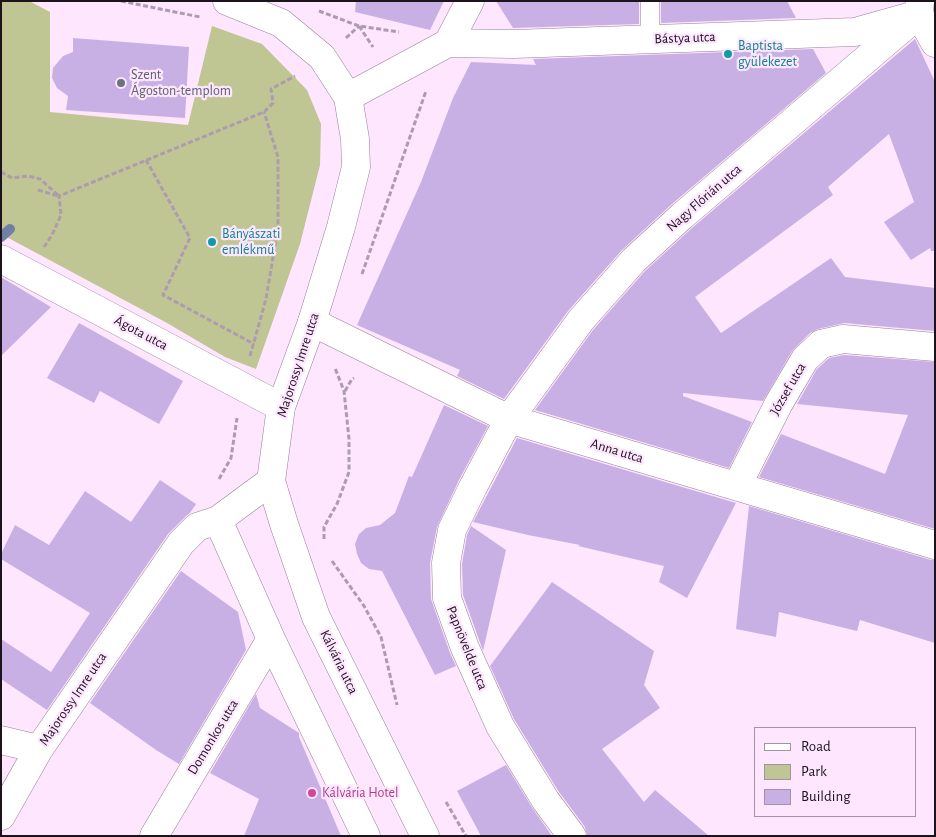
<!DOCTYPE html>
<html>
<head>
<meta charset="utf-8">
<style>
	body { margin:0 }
	#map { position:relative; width:936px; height:837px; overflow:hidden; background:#fde6fe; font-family:"Alegreya Sans",sans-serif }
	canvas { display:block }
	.frame { position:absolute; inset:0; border:2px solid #1c131d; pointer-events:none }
	.legend { position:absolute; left:754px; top:727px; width:162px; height:90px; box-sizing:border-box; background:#fde6fe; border:1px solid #a392a4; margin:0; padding:6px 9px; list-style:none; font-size:15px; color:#1c131d }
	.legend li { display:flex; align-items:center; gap:10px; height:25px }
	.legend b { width:25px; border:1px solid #a392a4 }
</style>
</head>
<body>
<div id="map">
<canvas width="936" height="837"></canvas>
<div class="frame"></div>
<ul class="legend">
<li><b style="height:6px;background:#fff"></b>Road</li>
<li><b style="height:14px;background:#bfc693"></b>Park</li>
<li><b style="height:14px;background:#c9b0e4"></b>Building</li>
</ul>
</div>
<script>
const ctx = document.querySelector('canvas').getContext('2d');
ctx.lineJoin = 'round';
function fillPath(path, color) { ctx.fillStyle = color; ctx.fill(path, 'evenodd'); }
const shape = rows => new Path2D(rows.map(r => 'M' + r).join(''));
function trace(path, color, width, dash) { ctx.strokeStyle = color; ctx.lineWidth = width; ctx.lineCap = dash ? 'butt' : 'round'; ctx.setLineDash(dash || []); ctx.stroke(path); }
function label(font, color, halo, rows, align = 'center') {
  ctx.font = font + ' "Alegreya Sans",sans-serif'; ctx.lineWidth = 4.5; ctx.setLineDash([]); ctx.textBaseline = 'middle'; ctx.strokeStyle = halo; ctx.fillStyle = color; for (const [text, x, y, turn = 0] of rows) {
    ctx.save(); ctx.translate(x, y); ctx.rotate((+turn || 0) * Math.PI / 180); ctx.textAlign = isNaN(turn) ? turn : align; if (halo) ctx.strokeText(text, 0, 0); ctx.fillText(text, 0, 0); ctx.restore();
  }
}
fillPath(shape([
	[1,1,29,1,50,12,50,112,188,125,212,26,262,44,307,90,321,124,320,165,300,244,256,369,225,357,167,323,1,234]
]), '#bfc693');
trace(shape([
	[1,237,10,229]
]), '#7080a5', 10);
fillPath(shape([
	[356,1,444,1,430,30,355,12],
	[496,1,639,1,639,24,513,28],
	[661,1,787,1,796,18,661,23],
	[73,38,189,47,185,118,66,110,68,96,57,88,52,78,53,68,63,56,73,52],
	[915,39,935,82,935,251,931,251,930,248,911,260,884,222,914,202,889,134,828,187,833,195,695,297,721,333,831,258,845,277,935,288,935,331,844,323,818,329,810,333,792,351,763,401,683,393,683,396,752,422,729,468,535,410,593,330,645,271,692,228],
	[813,49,826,73,672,204,622,250,568,311,504,399,457,376,460,370,357,325,421,182,453,98,471,62,536,65,533,59],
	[1,277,51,307,1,356],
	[79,323,183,381,159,424,100,391,94,403,47,378],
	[844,355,935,362,935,529,759,477,781,434,885,474,908,415,797,404,817,369,829,358],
	[444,405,488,426,459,480,437,527,430,563,431,599,450,653,456,666,435,675,382,571,369,569,361,563,357,554,355,544,359,534,366,528,380,525,395,513,409,476,412,477],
	[517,438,736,503,687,598,659,582,664,566,578,546,580,545,528,535,473,522],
	[160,480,196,504,190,513,186,516,168,534,47,710,1,679,1,639,51,672,90,613,1,559,1,554,15,525,49,545,85,491,131,522],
	[749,506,931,560,935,560,935,643,860,620,857,631,779,612,776,637,736,629],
	[471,526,506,550,483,651,463,595,462,564,467,535],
	[181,571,238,612,246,650,179,764,156,750,90,703],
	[552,582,654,651,644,685,660,708,602,749,644,802,655,790,709,836,587,836,585,827,559,792,514,719,490,666],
	[256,694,260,708,299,733,299,737,341,836,244,836,259,799,210,773],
	[506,765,533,809,552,836,481,836,457,791]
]), '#c9b0e4');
const lane = shape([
	[650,1,650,24,653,40]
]);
const street = shape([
	[919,14,935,43],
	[448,43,514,44,855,32,912,16],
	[348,97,448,43,470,1],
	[1,259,281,407],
	[312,322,509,419,935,545],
	[738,487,743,474,779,403,805,359,821,344,843,339,935,347],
	[218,520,271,639,366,836],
	[1,740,39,749],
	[1,816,39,749,181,543,197,527,218,520,271,481],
	[154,836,271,639],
	[572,836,546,801,500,726,465,648,447,598,446,563,452,530,473,487,509,419,581,320,634,260,682,216,919,14,920,1]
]);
const secondary = shape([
	[227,1,281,23,322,57,348,97,355,139,356,167,341,227,312,322,281,407,271,481,284,524,316,617,425,836]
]);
trace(lane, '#9a809b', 19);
trace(street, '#9a809b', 29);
trace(secondary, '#9a809b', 29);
trace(shape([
	[121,1,200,17],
	[319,11,359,26,399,32],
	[359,26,373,47],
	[346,38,359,26],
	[146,160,190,238,163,295,254,344],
	[1,172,12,178,28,176,40,179,59,196],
	[38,190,58,196],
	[44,247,52,235,61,215,59,196,264,112,273,103,271,89,295,76],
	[362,274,426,91],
	[250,356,266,299,278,228,278,157,264,112],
	[345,391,352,379,354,378],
	[219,479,231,458,237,418],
	[324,539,324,527,337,504,349,472,349,439,344,391,335,368],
	[332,561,364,606,381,637,397,705],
	[446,802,466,836]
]), '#ad9bae', 3, [5, 2.5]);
trace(lane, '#fff', 18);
trace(street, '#fff', 28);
trace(secondary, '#fff', 28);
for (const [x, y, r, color] of [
	[728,54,5,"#0f9aa8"],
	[121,83,5,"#6b7280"],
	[212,242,5,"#0f9aa8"],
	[312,793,5,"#d1479c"]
]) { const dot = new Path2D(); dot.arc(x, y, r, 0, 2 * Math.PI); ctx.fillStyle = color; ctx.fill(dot); trace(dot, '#fde6fe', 2); }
label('14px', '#1c131d', '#fde6fe', [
	["Bástya utca",685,38,-2],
	["Nagy Flórián utca",704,198,-41],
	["Ágota utca",141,333,28],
	["Majorossy Imre utca",298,365,-72],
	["József utca",788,389,-60],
	["Anna utca",617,451,17],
	["Papnövelde utca",467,648,68],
	["Kálvária utca",339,662,64],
	["Majorossy Imre utca",73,699,-56],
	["Domonkos utca",213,737,-59]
]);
label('14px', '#0d838f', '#fde6fe', [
	["Baptista",738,46],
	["gyülekezet",738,62],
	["Bányászati",222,234],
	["emlékmű",222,250]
], 'left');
label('14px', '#5b616d', '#fde6fe', [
	["Szent",131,75],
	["Ágoston-templom",131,91]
], 'left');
label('14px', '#b23c85', '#fde6fe', [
	["Kálvária Hotel",322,793]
], 'left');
</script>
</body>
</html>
